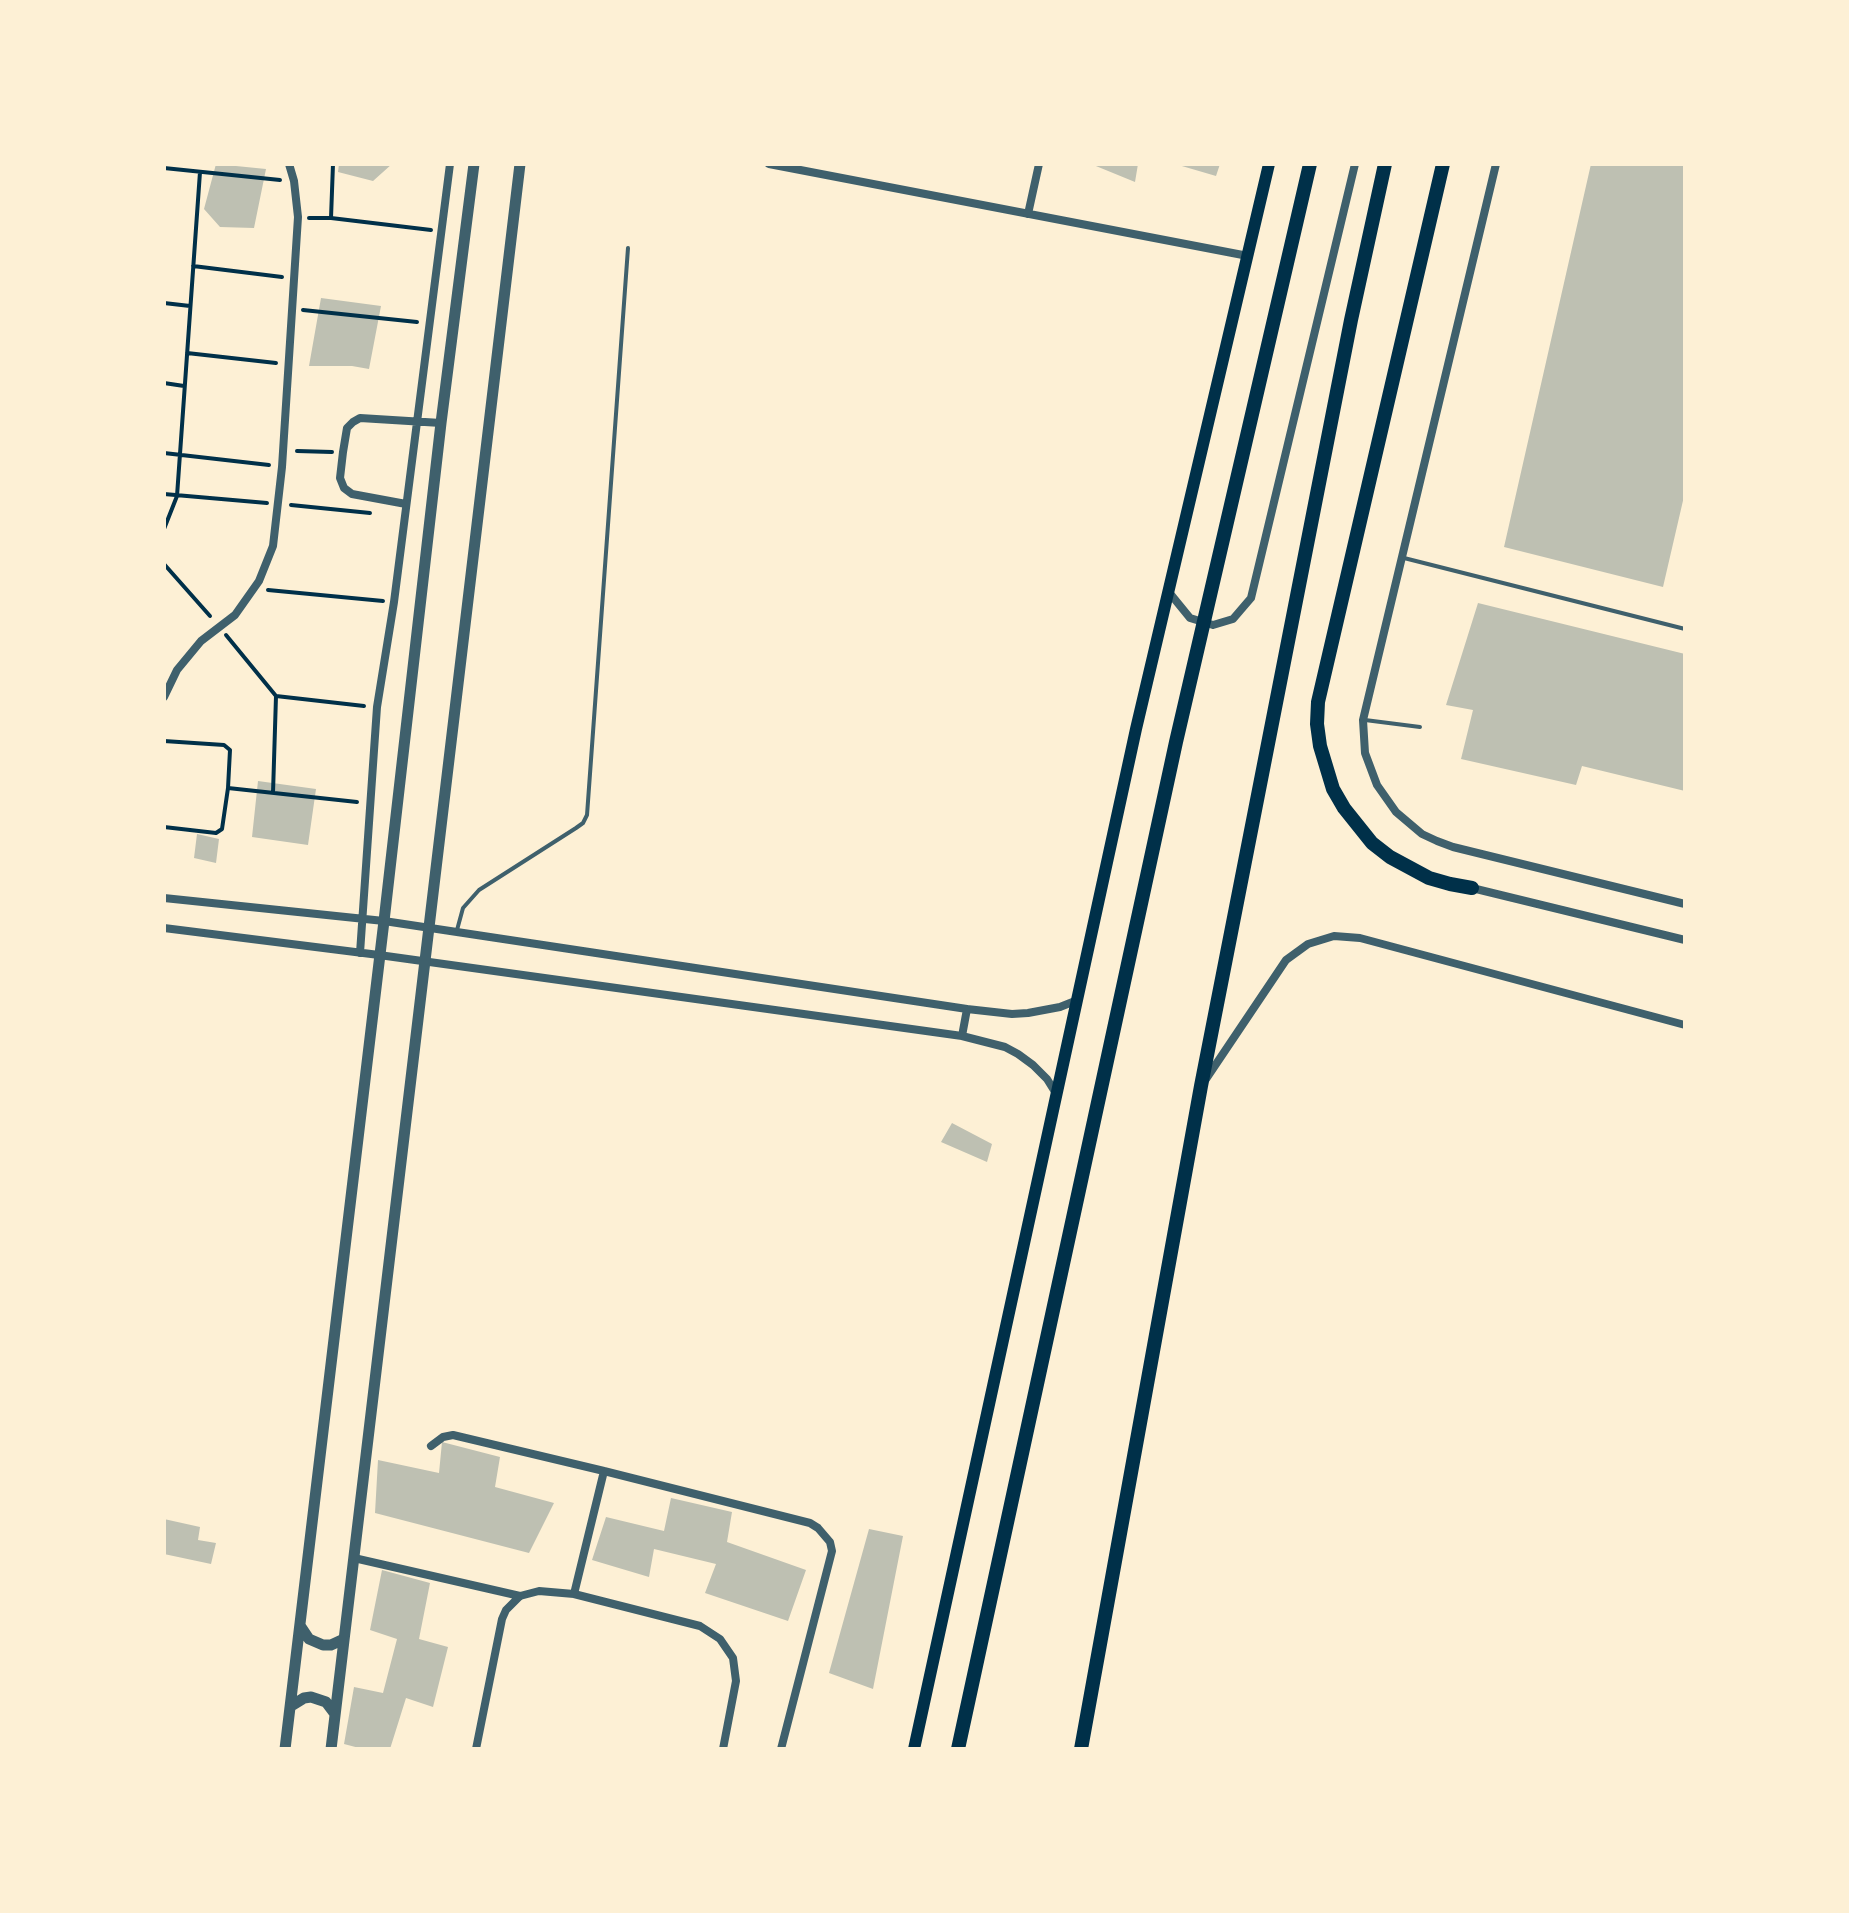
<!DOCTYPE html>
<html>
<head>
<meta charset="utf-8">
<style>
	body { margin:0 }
	#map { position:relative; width:1849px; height:1913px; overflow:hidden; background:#fdf0d5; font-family:"Fira Sans Condensed",sans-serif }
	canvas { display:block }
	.frame { position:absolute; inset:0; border:166px solid #fdf0d5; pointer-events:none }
</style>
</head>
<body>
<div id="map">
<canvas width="1849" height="1913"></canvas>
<div class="frame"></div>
</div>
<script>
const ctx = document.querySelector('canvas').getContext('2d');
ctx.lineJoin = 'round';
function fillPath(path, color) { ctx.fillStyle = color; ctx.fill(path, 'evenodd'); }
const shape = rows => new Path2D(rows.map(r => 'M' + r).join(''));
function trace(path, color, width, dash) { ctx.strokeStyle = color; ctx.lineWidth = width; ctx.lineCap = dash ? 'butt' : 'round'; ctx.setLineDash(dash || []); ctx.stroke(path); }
fillPath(shape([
	[216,164,266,169,254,228,220,227,204,209],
	[339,164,392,164,373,181,338,172],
	[1091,164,1138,164,1135,182],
	[1175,164,1220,164,1216,176],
	[1591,164,1685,164,1685,492,1663,587,1504,547],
	[321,298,381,306,369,369,352,366,309,366],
	[1478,603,1685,654,1685,791,1582,766,1576,785,1461,759,1473,710,1446,705],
	[258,781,316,789,308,845,252,837],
	[197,834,219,839,216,863,194,858],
	[952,1123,992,1144,987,1162,941,1142],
	[442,1442,500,1457,495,1487,554,1503,529,1553,375,1513,378,1460,439,1473],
	[671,1498,732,1512,727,1542,806,1570,788,1621,705,1593,716,1564,654,1549,649,1577,592,1560,606,1517,664,1531],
	[164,1519,200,1527,198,1540,216,1543,211,1564,164,1554],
	[869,1529,903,1536,873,1689,829,1673],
	[382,1570,430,1583,419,1639,448,1647,433,1707,406,1698,390,1749,363,1749,344,1744,354,1687,383,1693,397,1639,370,1630]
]), '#bec0b2');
trace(shape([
	[164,168,280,180],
	[309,218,331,218,431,230],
	[331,218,333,164],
	[193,266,282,277],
	[164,303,190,306],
	[303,310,417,322],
	[187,353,276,363],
	[164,383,184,386],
	[297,451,332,452],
	[164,453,269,465],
	[164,494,267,503],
	[291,505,370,513],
	[164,529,177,496,200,172],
	[164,564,210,616],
	[268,590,383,601],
	[226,635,276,696,364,706],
	[164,741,224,745,230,750,228,788,222,829,216,833,164,827],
	[228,788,357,802],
	[273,793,276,696]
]), '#003049', 4);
trace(shape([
	[1404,558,1685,629],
	[1365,720,1420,727],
	[457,930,463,908,479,890,576,828,583,823,587,815,628,248]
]), '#3f606c', 4);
trace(shape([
	[769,164,1248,256],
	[1496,164,1363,720,1365,753,1377,785,1396,812,1422,834,1437,841,1453,847,1685,904],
	[1028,214,1039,164],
	[406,504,352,494,344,488,340,478,343,452,347,428,353,422,360,418,441,423],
	[1168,591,1190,618,1213,625,1233,619,1251,598,1355,164],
	[164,697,177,670,201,641,235,615,259,581,273,546,282,467,298,217,294,181,289,164],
	[1472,888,1685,940],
	[164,898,384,921,967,1009,1012,1014,1028,1013,1060,1007,1075,1001],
	[164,928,379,955,962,1036,1005,1047,1018,1054,1033,1065,1047,1079,1057,1095],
	[360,953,377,707,394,602,450,164],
	[962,1036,967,1009],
	[1206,1079,1286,960,1308,944,1334,936,1360,938,1685,1025],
	[431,1446,443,1437,453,1435,604,1471,810,1523,818,1528,830,1542,832,1551,781,1749],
	[354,1558,520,1596],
	[574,1594,604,1471],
	[476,1749,502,1619,506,1610,520,1596,539,1591,574,1594,700,1626,720,1639,733,1658,736,1681,723,1749]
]), '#3f606c', 8);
trace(shape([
	[301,1627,309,1639,323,1645,331,1645,344,1639],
	[291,1706,304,1698,311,1697,326,1702,335,1714],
	[285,1749,384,921,441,423,474,164],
	[331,1749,520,164]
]), '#3f606c', 11);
trace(shape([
	[914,1749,1136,729,1269,164]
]), '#003049', 12);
trace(shape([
	[1443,164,1318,702,1317,724,1320,746,1333,789,1344,808,1372,843,1390,857,1429,878,1450,884,1472,888],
	[958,1749,1176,742,1310,164],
	[1081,1749,1201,1086,1351,320,1385,164]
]), '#003049', 14);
</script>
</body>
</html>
